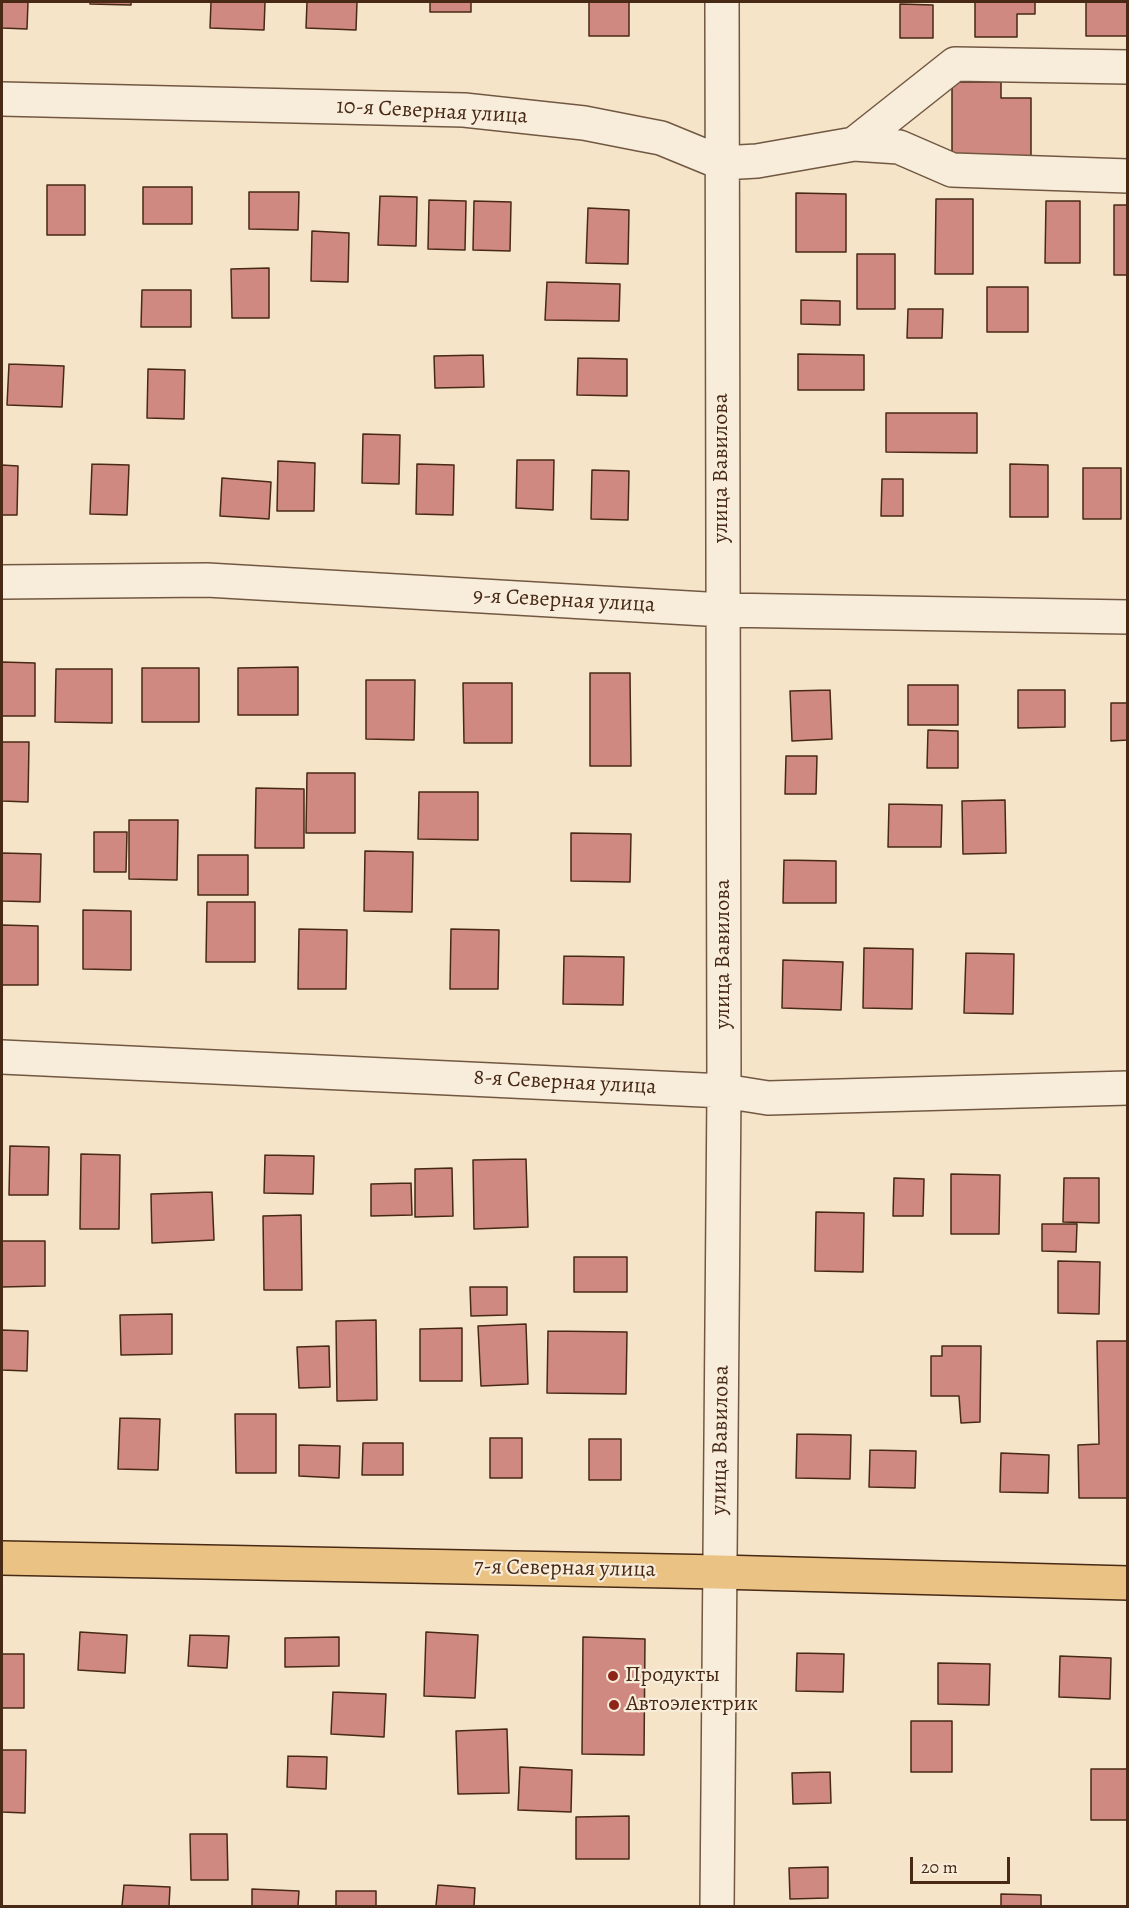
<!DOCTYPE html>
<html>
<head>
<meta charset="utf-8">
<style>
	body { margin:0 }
	#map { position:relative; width:1129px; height:1908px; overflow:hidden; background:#f5e4c8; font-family:Alegreya,serif }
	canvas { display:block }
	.frame { position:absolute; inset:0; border:3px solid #472915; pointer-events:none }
	.scale { position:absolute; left:910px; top:1857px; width:100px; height:27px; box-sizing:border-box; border:3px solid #472915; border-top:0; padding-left:8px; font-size:18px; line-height:21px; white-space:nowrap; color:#472915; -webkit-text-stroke:4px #f8eddb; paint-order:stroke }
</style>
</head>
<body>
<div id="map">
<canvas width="1129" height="1908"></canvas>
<div class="frame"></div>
<div class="scale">20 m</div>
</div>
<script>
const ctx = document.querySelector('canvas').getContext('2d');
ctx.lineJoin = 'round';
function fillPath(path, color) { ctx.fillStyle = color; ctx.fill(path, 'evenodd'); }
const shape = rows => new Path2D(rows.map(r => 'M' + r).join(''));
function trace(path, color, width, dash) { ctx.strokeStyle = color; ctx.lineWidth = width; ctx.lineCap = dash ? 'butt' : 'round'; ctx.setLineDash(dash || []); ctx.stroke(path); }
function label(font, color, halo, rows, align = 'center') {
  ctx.font = font + ' Alegreya,serif'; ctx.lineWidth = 4.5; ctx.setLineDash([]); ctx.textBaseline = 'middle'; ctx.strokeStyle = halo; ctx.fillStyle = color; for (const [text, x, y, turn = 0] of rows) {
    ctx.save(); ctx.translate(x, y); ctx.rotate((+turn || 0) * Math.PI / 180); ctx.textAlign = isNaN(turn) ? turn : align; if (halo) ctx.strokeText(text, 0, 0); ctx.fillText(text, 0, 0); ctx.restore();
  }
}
const building = shape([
	[2,2,28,2,27,29,2,28,2,2],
	[90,2,131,2,131,5,90,4,90,2],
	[211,2,265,2,264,30,210,28,211,2],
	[307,2,357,2,356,30,306,28,307,2],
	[430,2,471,2,471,12,430,12,430,2],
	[589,2,629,2,629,36,589,36,589,2],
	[975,2,1035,2,1035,14,1017,14,1017,37,975,37,975,2],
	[1086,2,1128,2,1128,36,1086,36,1086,2],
	[900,4,933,5,933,38,900,38,900,4],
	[952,82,1001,82,1001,98,1031,98,1031,159,952,159,952,82],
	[47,185,85,185,85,235,47,235,47,185],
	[143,187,192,187,192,224,143,224,143,187],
	[249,192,299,192,298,230,249,229,249,192],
	[796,193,846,194,846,252,796,252,796,193],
	[380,196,417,197,416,246,378,245,380,196],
	[936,199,973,199,973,274,935,274,936,199],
	[429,200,466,201,465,250,428,249,429,200],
	[474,201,511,202,510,251,473,250,474,201],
	[1046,201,1080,201,1080,263,1045,263,1046,201],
	[1114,205,1128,205,1128,275,1114,275,1114,205],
	[588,208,629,210,628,264,586,263,588,208],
	[312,231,349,233,348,282,311,281,312,231],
	[857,254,895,254,895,309,857,309,857,254],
	[269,268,269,318,232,318,231,269,269,268],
	[547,282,620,284,619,321,545,320,547,282],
	[987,287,1028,287,1028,332,987,332,987,287],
	[142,290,191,290,191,327,141,327,142,290],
	[801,300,840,301,840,325,801,324,801,300],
	[908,309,943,309,942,338,907,338,908,309],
	[798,354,864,355,864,390,798,390,798,354],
	[483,355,484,387,435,388,434,356,483,355],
	[578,358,627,359,627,396,577,395,578,358],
	[9,364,64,366,62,407,7,405,9,364],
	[148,369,185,370,184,419,147,418,148,369],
	[886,413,977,413,977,453,886,452,886,413],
	[363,434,400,435,399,484,362,483,363,434],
	[517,460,554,460,553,510,516,508,517,460],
	[278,461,315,463,314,511,277,511,278,461],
	[92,464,129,465,127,515,90,514,92,464],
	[417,464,454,465,453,515,416,514,417,464],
	[1010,464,1048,465,1048,517,1010,517,1010,464],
	[2,465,18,466,17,515,2,515,2,465],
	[1083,468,1121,468,1121,519,1083,519,1083,468],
	[592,470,629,471,628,520,591,519,592,470],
	[222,478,271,482,269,519,220,516,222,478],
	[882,479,903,479,903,516,881,516,882,479],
	[2,662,35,663,35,716,2,716,2,662],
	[298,667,298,715,238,715,238,668,298,667],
	[142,668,199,668,199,722,142,722,142,668],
	[56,669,112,669,112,723,55,722,56,669],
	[590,673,630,673,631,766,590,766,590,673],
	[366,680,415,680,414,740,366,739,366,680],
	[463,683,512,683,512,743,464,743,463,683],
	[908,685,958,685,958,725,908,725,908,685],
	[830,690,832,739,792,741,790,691,830,690],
	[1018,690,1065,690,1065,727,1018,728,1018,690],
	[1111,703,1128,703,1128,740,1111,741,1111,703],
	[928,730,958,731,958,768,927,768,928,730],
	[2,742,29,742,28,802,2,801,2,742],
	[786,756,817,756,816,794,785,794,786,756],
	[307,773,355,773,355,833,306,833,307,773],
	[256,788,304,789,304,848,255,848,256,788],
	[419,792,478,792,478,840,418,839,419,792],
	[1005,800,1006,853,963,854,962,801,1005,800],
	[889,804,942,805,941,847,888,847,889,804],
	[129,820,178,820,177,880,129,879,129,820],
	[94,832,127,832,126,872,94,872,94,832],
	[571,833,631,834,630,882,571,881,571,833],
	[365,851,413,852,412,912,364,911,365,851],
	[2,853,41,854,40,902,2,901,2,853],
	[198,855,248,855,248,895,198,895,198,855],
	[784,860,836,861,836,903,783,903,784,860],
	[207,902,255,902,255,962,206,962,207,902],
	[83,910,131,911,131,970,83,969,83,910],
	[2,925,38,926,38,985,2,985,2,925],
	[299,929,347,930,346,989,298,989,299,929],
	[451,929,499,930,498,989,450,989,451,929],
	[864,948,913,949,912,1009,863,1008,864,948],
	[966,953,1014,954,1013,1014,964,1013,966,953],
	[564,956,624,957,623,1005,563,1004,564,956],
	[783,960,843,962,841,1010,782,1008,783,960],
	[10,1146,49,1147,48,1195,9,1195,10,1146],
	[81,1154,120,1155,119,1229,80,1229,81,1154],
	[265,1155,314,1156,313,1194,264,1193,265,1155],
	[526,1159,528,1227,474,1229,473,1160,526,1159],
	[452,1168,453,1216,415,1217,415,1169,452,1168],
	[951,1174,1000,1175,999,1234,951,1234,951,1174],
	[894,1178,924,1179,923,1216,893,1216,894,1178],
	[1064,1178,1099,1178,1099,1223,1063,1222,1064,1178],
	[411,1183,412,1215,371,1216,371,1184,411,1183],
	[212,1192,214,1240,152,1243,151,1194,212,1192],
	[816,1212,864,1213,863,1272,815,1271,816,1212],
	[301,1215,302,1290,264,1290,263,1216,301,1215],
	[1042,1224,1077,1224,1076,1252,1042,1251,1042,1224],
	[2,1241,45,1241,45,1286,2,1287,2,1241],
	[574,1257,627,1257,627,1292,574,1292,574,1257],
	[1058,1261,1100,1262,1099,1314,1058,1313,1058,1261],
	[470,1287,507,1287,507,1315,471,1316,470,1287],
	[172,1314,172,1354,121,1355,120,1315,172,1314],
	[376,1320,377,1400,337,1401,336,1321,376,1320],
	[526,1324,528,1384,481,1386,478,1326,526,1324],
	[462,1328,462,1381,420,1381,420,1329,462,1328],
	[2,1330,28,1331,27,1371,2,1370,2,1330],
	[548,1331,627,1332,626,1394,547,1393,548,1331],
	[1097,1341,1128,1341,1128,1498,1079,1498,1078,1445,1099,1444,1097,1341],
	[329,1346,330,1387,299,1388,297,1347,329,1346],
	[942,1346,981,1346,980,1422,961,1423,959,1396,931,1396,931,1356,942,1356,942,1346],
	[235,1414,276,1414,276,1473,236,1473,235,1414],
	[120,1418,160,1419,158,1470,118,1469,120,1418],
	[797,1434,851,1435,850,1479,796,1478,797,1434],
	[490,1438,522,1438,522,1478,490,1478,490,1438],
	[589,1439,621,1439,621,1480,589,1480,589,1439],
	[363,1443,403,1443,403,1475,362,1475,363,1443],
	[299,1445,340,1446,339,1478,299,1476,299,1445],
	[870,1450,916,1451,915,1488,869,1487,870,1450],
	[1001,1453,1049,1455,1048,1493,1000,1492,1001,1453],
	[80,1632,127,1635,125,1673,78,1670,80,1632],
	[426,1632,478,1635,475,1698,424,1696,426,1632],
	[190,1635,229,1636,227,1668,188,1666,190,1635],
	[339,1637,339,1666,285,1667,285,1638,339,1637],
	[583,1637,645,1639,644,1755,582,1754,583,1637],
	[797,1653,844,1654,843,1692,796,1691,797,1653],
	[2,1654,24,1654,24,1708,2,1708,2,1654],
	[1060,1656,1111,1658,1110,1699,1059,1697,1060,1656],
	[938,1663,990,1664,989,1705,938,1704,938,1663],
	[333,1692,386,1694,384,1737,331,1734,333,1692],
	[911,1721,952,1721,952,1772,911,1772,911,1721],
	[507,1729,509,1793,458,1794,456,1731,507,1729],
	[2,1750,26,1750,25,1813,2,1812,2,1750],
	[288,1756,327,1757,326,1789,287,1787,288,1756],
	[520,1767,572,1770,571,1812,518,1810,520,1767],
	[1091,1769,1128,1769,1128,1820,1091,1820,1091,1769],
	[830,1772,831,1803,793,1804,792,1773,830,1772],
	[629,1816,629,1859,576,1859,576,1817,629,1816],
	[190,1834,227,1834,228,1880,191,1880,190,1834],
	[828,1867,828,1898,790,1899,789,1868,828,1867],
	[124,1885,170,1887,169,1906,122,1906,124,1885],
	[438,1885,475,1888,474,1906,436,1906,438,1885],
	[252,1889,299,1891,298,1906,252,1906,252,1889],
	[336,1891,376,1891,376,1906,336,1906,336,1891],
	[1001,1894,1041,1895,1041,1906,1001,1906,1001,1894]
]);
fillPath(building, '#d08980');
trace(building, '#472915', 1.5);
const minor = shape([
	[2,99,464,110,584,123,640,134,661,138,722,163,757,161,854,144,899,147,952,170,1128,176],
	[854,144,955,64,1128,67],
	[2,582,207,580,723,610,1128,617],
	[2,1057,724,1091,768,1098,1128,1088],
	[717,1906,724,1091,722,2]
]);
const major = shape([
	[2,1558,719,1572,1128,1583]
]);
trace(minor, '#725842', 36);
trace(major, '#472915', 36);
trace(minor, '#f8eddb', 33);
trace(major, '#eac284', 33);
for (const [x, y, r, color] of [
	[613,1676,6,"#8f2418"],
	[614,1705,6,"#8f2418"]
]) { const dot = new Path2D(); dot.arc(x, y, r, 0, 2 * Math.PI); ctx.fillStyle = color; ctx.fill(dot); trace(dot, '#f8eddb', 2); }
label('22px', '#472915', '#f8eddb', [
	["10-я Северная улица",432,112,3],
	["улица Вавилова",722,468,-90],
	["9-я Северная улица",564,601,3],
	["улица Вавилова",724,954,-90],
	["8-я Северная улица",565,1083,3],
	["улица Вавилова",721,1440,-89],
	["7-я Северная улица",565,1569,1]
]);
label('22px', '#472915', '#f8eddb', [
	["Продукты",625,1676],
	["Автоэлектрик",626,1705]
], 'left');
</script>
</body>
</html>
